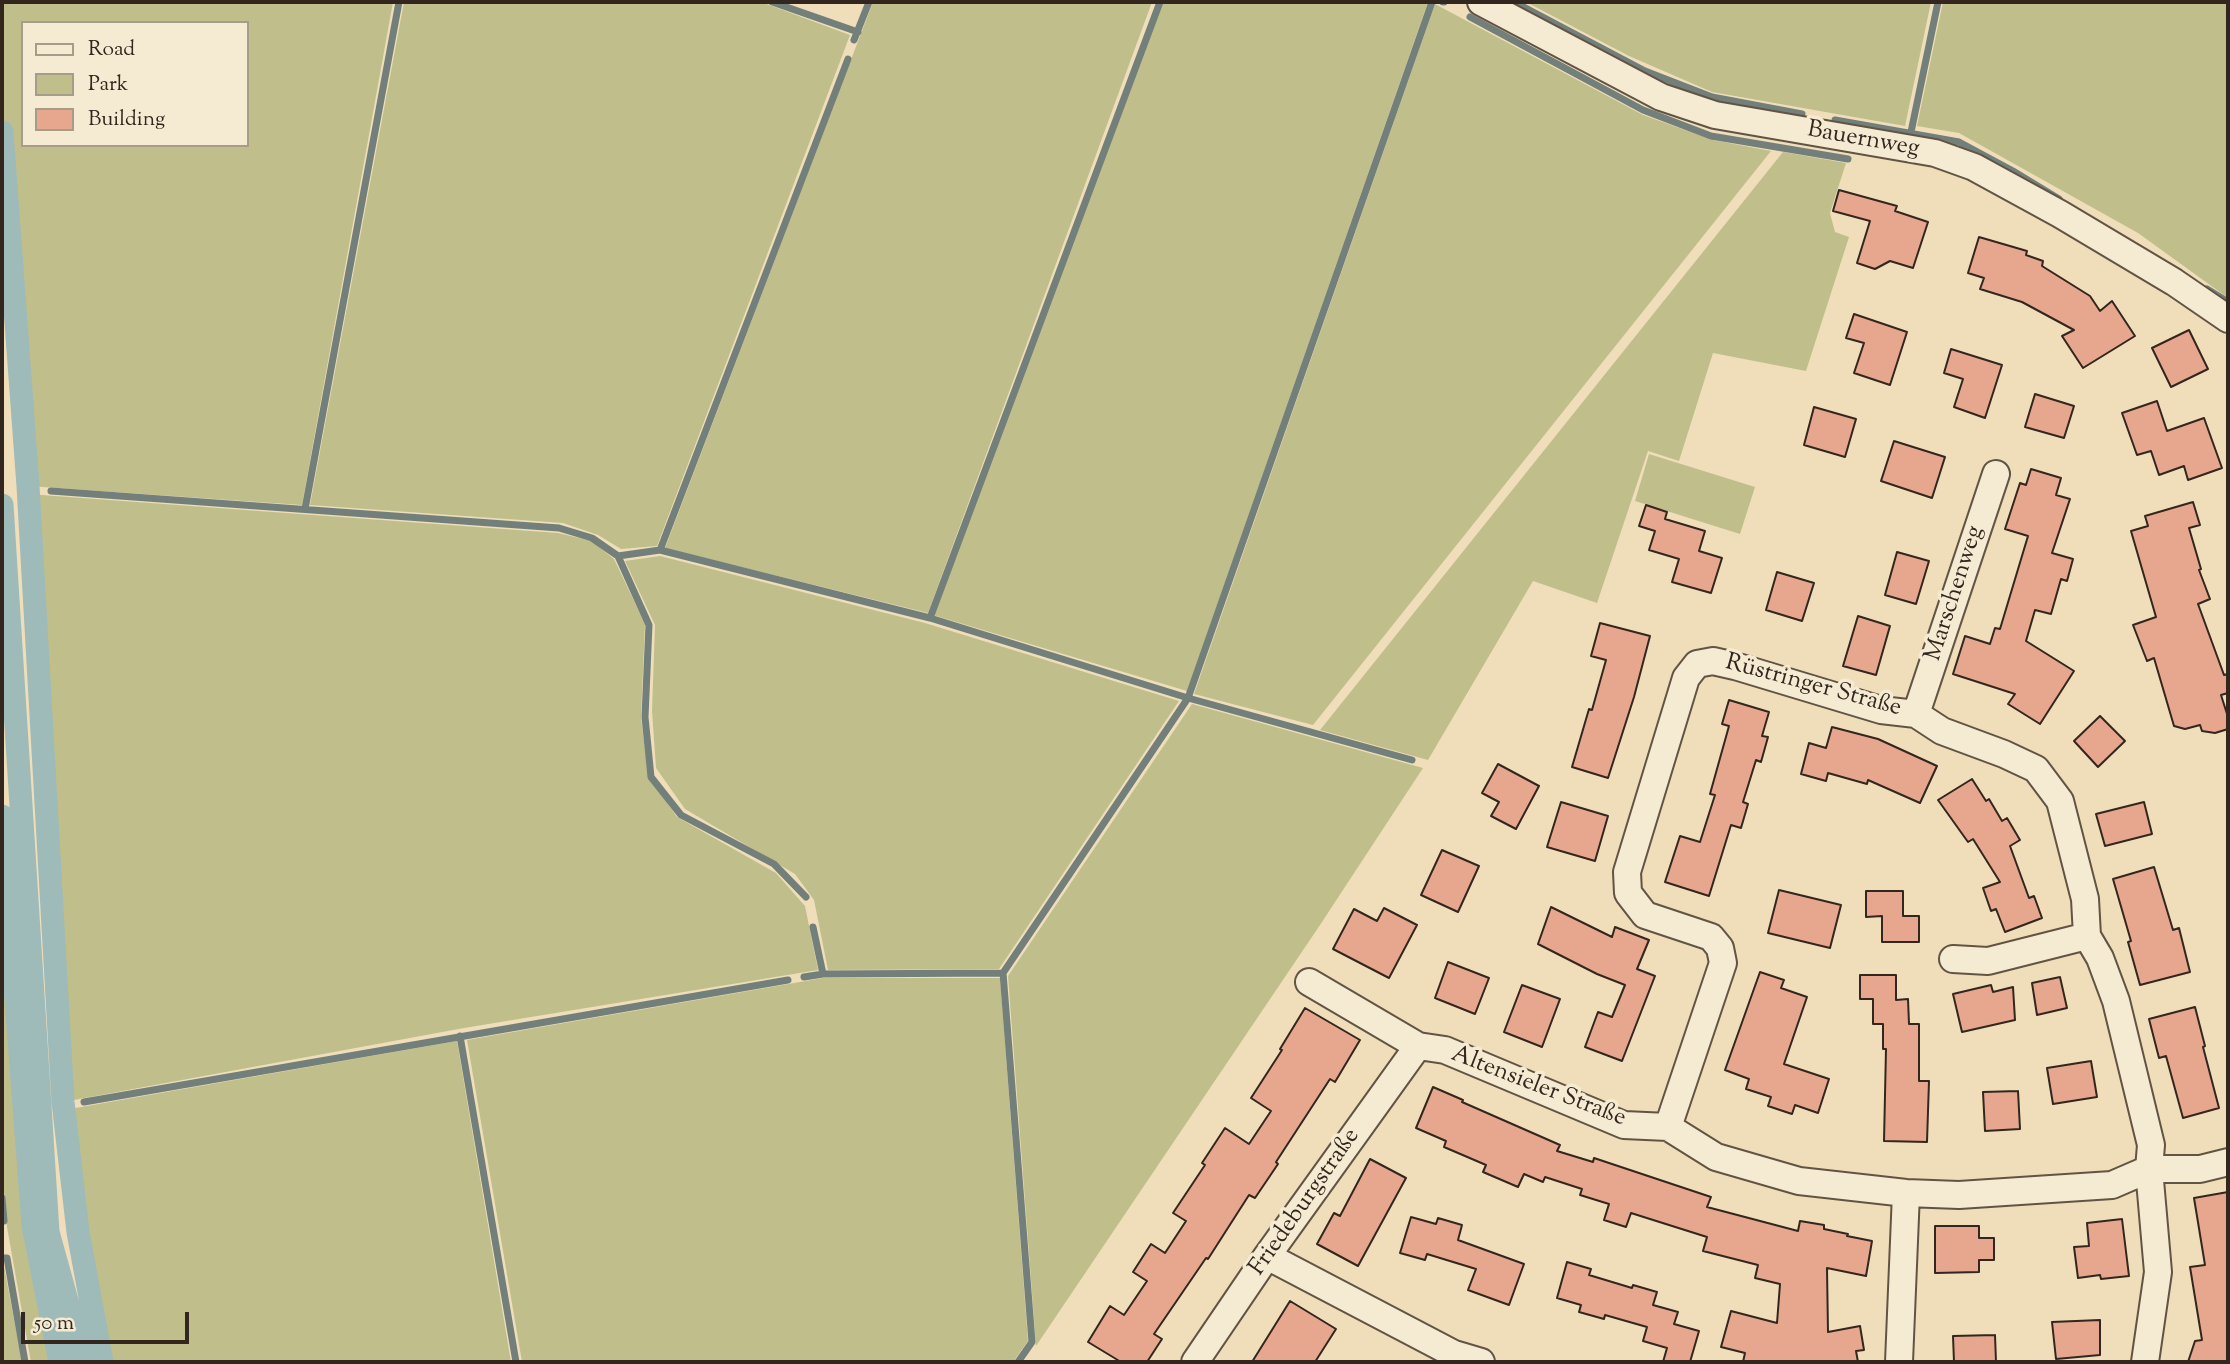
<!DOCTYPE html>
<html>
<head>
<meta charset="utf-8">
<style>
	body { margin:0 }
	#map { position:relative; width:2230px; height:1364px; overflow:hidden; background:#efdeb9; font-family:"Sorts Mill Goudy",serif }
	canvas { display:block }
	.frame { position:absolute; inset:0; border:4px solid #33261e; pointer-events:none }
	.legend { position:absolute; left:21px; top:21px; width:228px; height:126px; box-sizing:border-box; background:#f5ead2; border:2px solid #a79c8a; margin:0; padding:9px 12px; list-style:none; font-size:21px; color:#33261e }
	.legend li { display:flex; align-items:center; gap:14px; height:35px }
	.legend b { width:35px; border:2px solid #a79c8a }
	.scale { position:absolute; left:21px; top:1312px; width:168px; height:32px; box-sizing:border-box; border:4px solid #33261e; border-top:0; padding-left:9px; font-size:21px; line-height:24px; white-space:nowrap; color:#33261e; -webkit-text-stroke:5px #f5ead2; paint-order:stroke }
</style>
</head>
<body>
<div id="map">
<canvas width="2230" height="1364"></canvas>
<div class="frame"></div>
<ul class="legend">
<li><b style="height:9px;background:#f5ead2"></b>Road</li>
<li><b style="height:19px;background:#c0bf8b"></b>Park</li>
<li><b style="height:19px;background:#e7a78f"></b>Building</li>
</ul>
<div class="scale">50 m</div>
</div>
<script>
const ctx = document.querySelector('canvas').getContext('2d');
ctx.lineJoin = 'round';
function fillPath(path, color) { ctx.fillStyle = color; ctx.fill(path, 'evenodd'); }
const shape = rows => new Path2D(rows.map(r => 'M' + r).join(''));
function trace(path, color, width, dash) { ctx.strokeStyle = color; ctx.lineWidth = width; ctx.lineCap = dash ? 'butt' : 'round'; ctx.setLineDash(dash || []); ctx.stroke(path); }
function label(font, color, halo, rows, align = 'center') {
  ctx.font = font + ' "Sorts Mill Goudy",serif'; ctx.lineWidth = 7; ctx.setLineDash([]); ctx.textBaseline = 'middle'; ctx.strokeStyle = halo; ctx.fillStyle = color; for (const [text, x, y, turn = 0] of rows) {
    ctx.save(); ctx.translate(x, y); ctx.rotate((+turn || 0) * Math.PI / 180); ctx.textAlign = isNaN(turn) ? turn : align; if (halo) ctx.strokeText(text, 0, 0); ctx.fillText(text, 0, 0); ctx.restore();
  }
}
fillPath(shape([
	[2,2,393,2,302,505,28,486,2,132],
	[23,23,247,23,247,145,23,145],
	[404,2,761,2,850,35,657,546,621,549,598,535,563,523,310,505],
	[873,2,1152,2,928,613,665,548],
	[1161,2,1428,2,1187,691,933,615],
	[1526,2,1931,2,1905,126,1712,92,1629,56],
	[1943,2,2228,2,2228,298,2138,233,1959,133,1917,126],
	[1435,4,1643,115,1713,140,1771,151,1313,725,1194,694],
	[1783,152,1846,163,1830,213,1835,232,1849,237,1806,371,1713,353,1679,461,1648,451,1597,603,1533,581,1428,760,1320,730],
	[1649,454,1755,487,1740,534,1635,501],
	[28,494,558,533,592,541,614,559,645,624,641,717,648,775,677,817,776,873,805,906,818,970,464,1028,63,1102],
	[660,556,925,623,1179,701,999,969,828,970,814,900,795,874,685,809,656,768,652,711,655,625,625,561],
	[1192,704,1423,768,1320,925,1036,1346,1008,976],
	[2,816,33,1225,60,1362,31,1362,7,1227,2,1167],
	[823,978,1000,978,1028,1341,1013,1362,522,1362,467,1040],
	[457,1041,511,1362,102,1362,78,1232,64,1110],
	[2,1261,3,1261,22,1362,2,1362]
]), '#c0bf8b');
trace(shape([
	[772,2,858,32],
	[1443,2,1444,2],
	[1514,2,1645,71,1712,97,1802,114],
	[1470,17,1643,110,1711,136,1848,159],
	[854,40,869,2],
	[1835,120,1959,142,2013,171,2059,199],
	[1911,132,1938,2],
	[2207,289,2228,302],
	[51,491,559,528,592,538,618,556,649,625,645,717,651,777,681,815,774,864,806,897],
	[305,509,399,2],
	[660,550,848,59],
	[618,556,660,550,930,618,1188,698,1412,760],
	[930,618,1160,2],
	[813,927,823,974],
	[1003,973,1032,1342,1018,1362],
	[804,977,823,974,1003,973,1188,698,1432,2],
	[460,1036,516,1362],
	[84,1102,788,980],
	[2,1198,4,1221],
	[2,1258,7,1258,25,1362]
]), '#737f7b', 7);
trace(shape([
	[2,132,28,486,63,1102,78,1232,102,1362],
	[2,505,48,1232,84,1362],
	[2,816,33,1225,60,1362]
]), '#9ebab9', 23);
const building = shape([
	[1839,190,1897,206,1895,211,1928,222,1913,268,1890,261,1875,269,1857,263,1870,221,1833,211,1839,190],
	[1979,237,2027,251,2026,255,2043,261,2042,266,2090,296,2100,311,2112,301,2135,336,2083,368,2062,336,2074,330,2022,302,1980,289,1984,278,1968,273,1979,237],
	[1854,314,1907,332,1890,385,1854,373,1864,343,1846,338,1854,314],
	[2189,330,2208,369,2171,387,2152,348,2189,330],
	[1951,349,2002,365,1985,418,1954,407,1963,379,1944,373,1951,349],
	[2035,394,2074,406,2064,438,2025,427,2035,394],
	[2157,401,2167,431,2204,418,2222,468,2188,480,2184,466,2159,475,2151,451,2137,455,2122,413,2157,401],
	[1814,407,1856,419,1845,457,1804,445,1814,407],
	[1894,441,1945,457,1932,498,1881,481,1894,441],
	[2031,469,2061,478,2056,495,2070,499,2052,553,2073,559,2067,581,2061,579,2051,614,2035,610,2026,641,2074,671,2040,724,2008,704,2015,694,1953,674,1965,636,1990,644,1995,628,2000,629,2028,536,2005,529,2020,483,2026,485,2031,469],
	[2193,502,2200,525,2189,528,2201,569,2199,570,2210,599,2198,604,2224,675,2228,674,2228,693,2221,695,2228,717,2228,729,2215,733,2202,731,2200,725,2185,729,2174,726,2154,658,2147,661,2133,625,2156,617,2131,531,2148,526,2145,516,2193,502],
	[1646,505,1667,512,1665,519,1705,531,1699,551,1722,558,1711,593,1672,582,1679,559,1649,550,1655,531,1639,526,1646,505],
	[1897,552,1929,561,1916,604,1885,595,1897,552],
	[1777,572,1814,583,1802,621,1766,610,1777,572],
	[1858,616,1890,626,1876,675,1843,666,1858,616],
	[1600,623,1650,636,1634,697,1608,778,1572,767,1589,709,1592,710,1606,660,1591,656,1600,623],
	[1729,700,1769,712,1762,736,1768,737,1761,762,1756,760,1743,802,1748,804,1741,828,1731,825,1709,896,1665,882,1680,836,1700,842,1715,795,1710,794,1729,726,1722,724,1729,700],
	[2100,716,2125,741,2098,767,2074,741,2100,716],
	[1832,727,1878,739,1937,766,1920,803,1868,780,1867,784,1828,773,1826,781,1801,774,1809,743,1826,748,1832,727],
	[1498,764,1539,786,1516,829,1491,816,1499,802,1482,793,1498,764],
	[1972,779,1986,801,1989,799,2002,821,2007,818,2020,840,2010,846,2029,898,2034,896,2042,918,2005,932,1996,909,1991,911,1983,888,2000,882,1973,839,1968,842,1938,800,1972,779],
	[1561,802,1608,816,1595,861,1547,847,1561,802],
	[2144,802,2152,834,2105,846,2096,814,2144,802],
	[1442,850,1479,866,1458,912,1421,895,1442,850],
	[2154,867,2173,930,2179,928,2190,972,2140,985,2128,942,2131,941,2113,879,2154,867],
	[1779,890,1841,905,1830,948,1768,933,1779,890],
	[1866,891,1903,891,1903,916,1919,916,1919,942,1882,942,1882,916,1866,917,1866,891],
	[1551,907,1612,937,1615,927,1649,940,1637,969,1655,976,1622,1061,1585,1047,1598,1012,1612,1017,1625,985,1597,974,1538,944,1551,907],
	[1384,908,1417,925,1389,978,1333,949,1354,909,1377,921,1384,908],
	[1448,962,1489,978,1475,1014,1435,998,1448,962],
	[1760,972,1784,980,1781,988,1807,997,1784,1064,1829,1079,1818,1113,1795,1105,1792,1114,1768,1106,1771,1097,1746,1089,1749,1079,1725,1070,1760,972],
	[1860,975,1896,975,1896,1000,1908,999,1909,1024,1919,1024,1919,1081,1929,1081,1927,1142,1884,1141,1886,1049,1883,1049,1883,1024,1873,1024,1873,999,1860,999,1860,975],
	[2060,977,2067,1008,2037,1015,2032,983,2060,977],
	[1522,985,1560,999,1542,1047,1504,1032,1522,985],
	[1991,985,1993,992,2013,987,2015,1020,1962,1032,1953,994,1991,985],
	[2195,1007,2205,1046,2203,1047,2219,1108,2183,1118,2166,1056,2159,1058,2149,1019,2195,1007],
	[1305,1008,1360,1040,1335,1082,1330,1079,1276,1162,1278,1164,1255,1198,1249,1195,1208,1259,1206,1258,1154,1334,1162,1339,1147,1362,1121,1362,1088,1342,1110,1306,1124,1315,1147,1281,1133,1272,1151,1244,1165,1253,1186,1221,1173,1213,1205,1165,1202,1163,1225,1128,1249,1144,1271,1111,1251,1098,1282,1050,1280,1049,1305,1008],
	[2091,1061,2097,1097,2053,1104,2047,1068,2091,1061],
	[1433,1087,1463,1100,1462,1102,1560,1145,1557,1151,1593,1162,1594,1158,1711,1197,1707,1207,1798,1231,1800,1221,1824,1225,1824,1229,1848,1234,1847,1236,1872,1241,1866,1276,1827,1268,1828,1332,1860,1326,1864,1350,1856,1351,1858,1362,1743,1362,1745,1353,1721,1347,1731,1311,1777,1323,1780,1284,1755,1278,1758,1265,1703,1251,1707,1237,1631,1213,1626,1227,1604,1220,1609,1204,1580,1195,1582,1189,1545,1177,1543,1182,1524,1174,1518,1187,1483,1172,1486,1165,1444,1147,1446,1141,1416,1128,1433,1087],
	[2018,1091,2020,1129,1985,1131,1983,1092,2018,1091],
	[1370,1159,1406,1178,1358,1266,1317,1244,1334,1213,1340,1216,1370,1159],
	[2228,1192,2228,1362,2188,1362,2195,1341,2202,1340,2190,1267,2205,1265,2194,1198,2228,1192],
	[1411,1217,1436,1224,1438,1218,1462,1225,1458,1240,1524,1264,1509,1305,1468,1290,1476,1269,1427,1254,1425,1260,1400,1253,1411,1217],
	[2122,1219,2129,1276,2101,1279,2100,1275,2078,1278,2074,1247,2089,1246,2087,1223,2122,1219],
	[1935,1226,1979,1226,1979,1238,1994,1238,1994,1260,1979,1260,1979,1272,1935,1273,1935,1226],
	[1567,1262,1591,1269,1589,1275,1632,1288,1633,1285,1657,1292,1653,1305,1678,1312,1674,1324,1699,1331,1690,1362,1663,1362,1667,1348,1643,1341,1647,1327,1605,1315,1604,1319,1579,1312,1581,1305,1557,1298,1567,1262],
	[1290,1301,1336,1329,1315,1362,1252,1362,1290,1301],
	[2100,1320,2100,1355,2056,1359,2052,1322,2100,1320],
	[1995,1335,1996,1362,1954,1362,1953,1336,1995,1335]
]);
fillPath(building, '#e7a78f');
trace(building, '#33261e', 2);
const street = shape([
	[1481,2,1661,97,1715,115,1935,153,1974,167,2060,214,2174,282,2228,319],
	[1916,714,1996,474],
	[1953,959,1988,961,2087,936],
	[1309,982,1418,1046,1445,1050,1624,1125,1668,1127,1716,1157,1799,1181,1906,1193,1959,1195,2112,1185,2149,1169,2200,1169,2228,1162],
	[1668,1127,1723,963,1720,948,1711,937,1645,915,1628,893,1627,872,1686,678,1697,664,1713,661,1735,666,1881,710,1916,714,1942,731,2004,754,2036,769,2060,801,2085,899,2087,936,2100,958,2116,1001,2151,1145,2149,1169,2158,1272,2145,1362],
	[1267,1256,1454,1354,1481,1362],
	[1195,1362,1267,1256,1418,1046],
	[1899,1362,1906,1193]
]);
trace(street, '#625445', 30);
trace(street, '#f5ead2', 26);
label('24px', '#33261e', '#f5ead2', [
	["Bauernweg",1863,141,10],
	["Marschenweg",1956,594,-72],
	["Rüstringer Straße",1813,687,15],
	["Altensieler Straße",1538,1088,21],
	["Friedeburgstraße",1306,1203,-55]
]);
</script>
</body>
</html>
